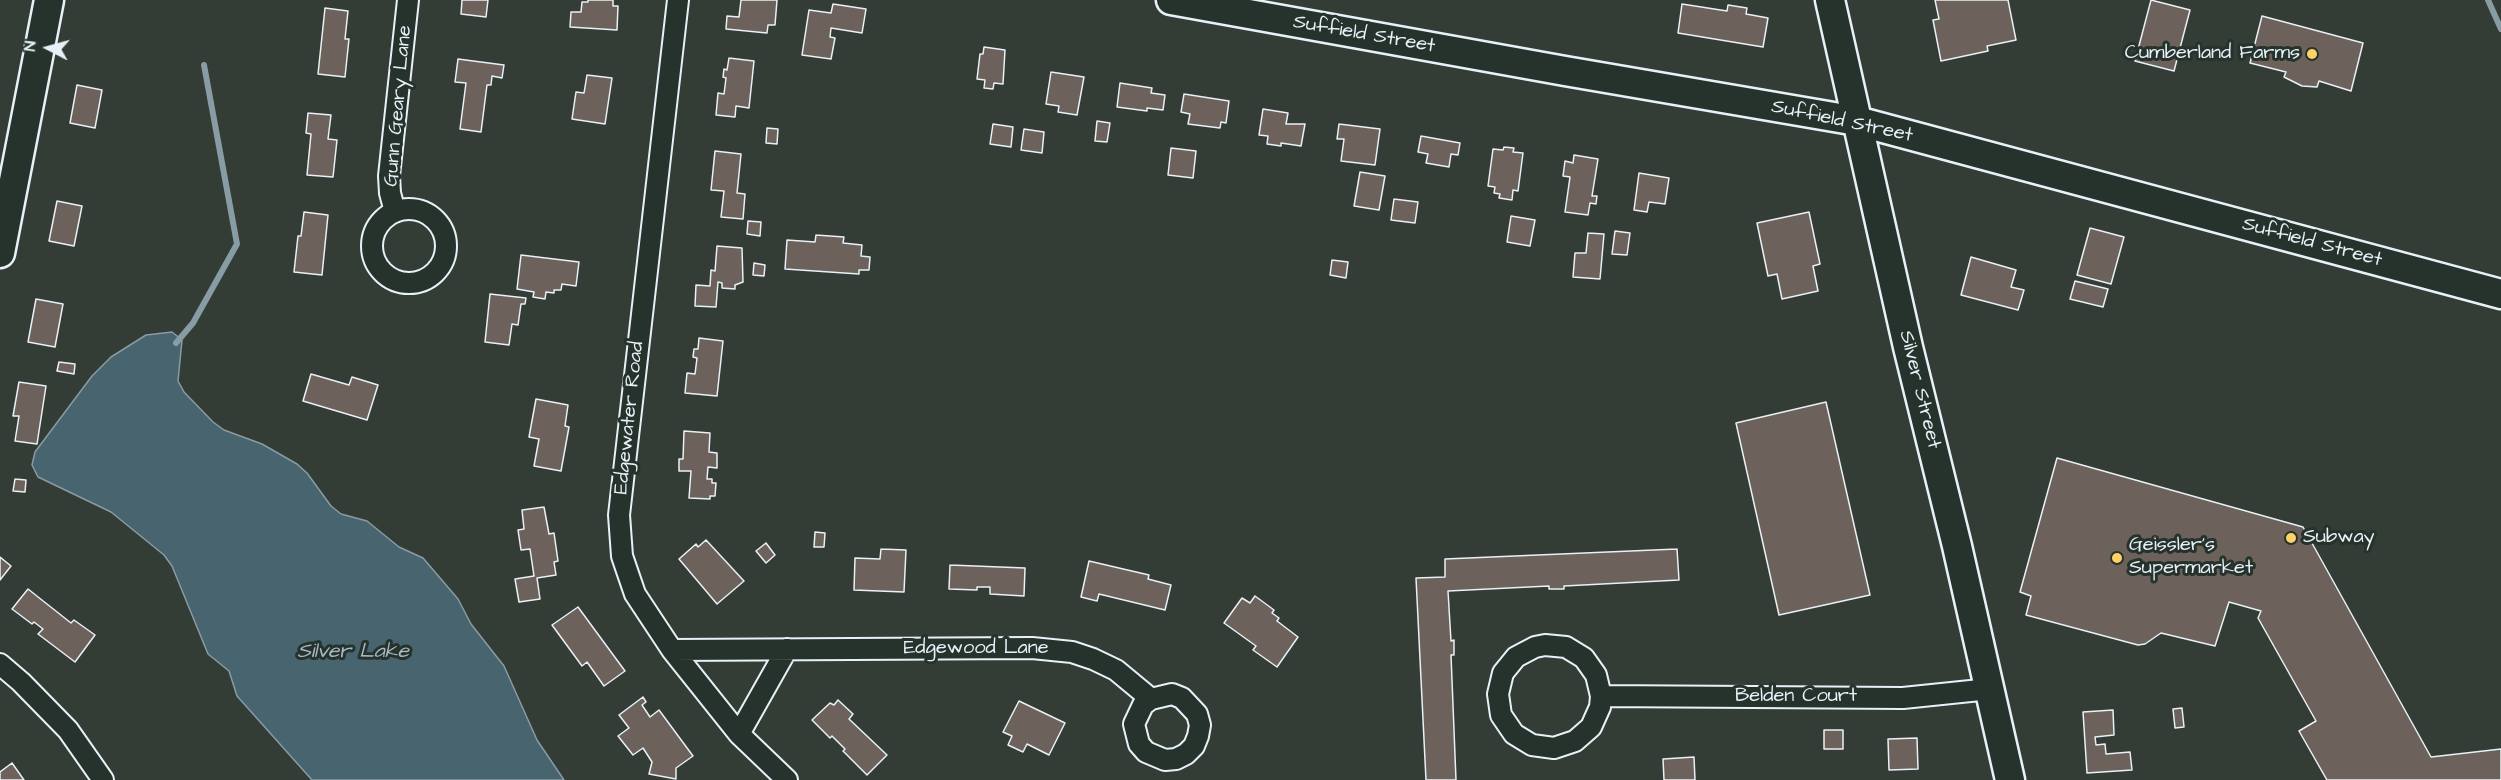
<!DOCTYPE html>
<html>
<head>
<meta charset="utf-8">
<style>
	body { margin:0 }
	#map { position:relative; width:2501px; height:780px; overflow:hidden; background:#343c36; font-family:"Architects Daughter",sans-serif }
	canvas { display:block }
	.north { position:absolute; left:18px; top:18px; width:60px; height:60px; -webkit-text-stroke:4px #26332d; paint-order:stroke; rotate:276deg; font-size:16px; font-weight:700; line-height:24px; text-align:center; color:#e8f1f8 }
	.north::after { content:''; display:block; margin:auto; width:21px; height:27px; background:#e8f1f8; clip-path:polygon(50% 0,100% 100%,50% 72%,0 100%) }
</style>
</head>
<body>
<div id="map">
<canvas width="2501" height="780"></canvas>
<div class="north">N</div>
</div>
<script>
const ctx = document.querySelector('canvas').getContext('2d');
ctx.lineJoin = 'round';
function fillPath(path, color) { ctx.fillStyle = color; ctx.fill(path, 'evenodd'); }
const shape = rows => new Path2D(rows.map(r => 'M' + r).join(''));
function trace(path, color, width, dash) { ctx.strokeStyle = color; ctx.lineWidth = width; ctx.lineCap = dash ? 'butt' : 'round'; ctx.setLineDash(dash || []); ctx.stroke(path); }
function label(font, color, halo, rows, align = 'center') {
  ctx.font = font + ' "Architects Daughter",sans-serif'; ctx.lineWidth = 6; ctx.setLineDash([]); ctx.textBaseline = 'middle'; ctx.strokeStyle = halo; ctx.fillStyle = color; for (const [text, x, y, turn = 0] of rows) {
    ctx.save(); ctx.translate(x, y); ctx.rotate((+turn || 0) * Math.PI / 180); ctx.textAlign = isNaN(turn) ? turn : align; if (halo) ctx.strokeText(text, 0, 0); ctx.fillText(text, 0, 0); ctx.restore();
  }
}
const water = shape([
	[172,332,182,340,178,381,184,392,213,422,224,430,262,444,297,464,307,473,331,506,341,514,367,521,399,547,423,558,458,599,471,624,504,666,537,740,564,780,312,780,237,696,229,671,208,654,172,566,164,555,111,512,38,477,32,465,35,452,92,376,111,357,146,335,172,332]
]);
fillPath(water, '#48646e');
trace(water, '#889ca5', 1.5);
trace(shape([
	[2488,0,2501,29],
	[176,343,193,323,237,244,204,65]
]), '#889ca5', 6);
const building = shape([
	[462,0,488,0,486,17,461,14,462,0],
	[588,0,613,0,613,6,618,6,617,30,570,27,571,12,581,12,582,2,588,2,588,0],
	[741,0,777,0,775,25,768,25,767,33,726,29,727,16,739,17,741,0],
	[1935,0,2008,0,2016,40,1987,46,1988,51,1941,61,1933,20,1939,19,1935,0],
	[2151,0,2190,10,2174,71,2135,61,2151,0],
	[833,4,866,9,862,33,831,28,830,37,835,38,831,59,802,55,809,10,831,13,833,4],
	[1682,4,1727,11,1728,5,1747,8,1746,14,1768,18,1763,47,1678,33,1682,4],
	[325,8,348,11,345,39,349,39,345,77,318,74,325,8],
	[2262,16,2363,43,2351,91,2319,81,2317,87,2302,86,2284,77,2286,72,2250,63,2262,16],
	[984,47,1005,50,1003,84,994,83,993,89,984,88,985,80,977,79,980,54,983,54,984,47],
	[729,58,754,61,749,108,736,106,735,117,716,115,718,93,724,94,726,78,723,77,724,69,727,70,729,58],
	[458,59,504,65,502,78,492,76,491,85,487,85,481,132,460,129,466,83,455,82,458,59],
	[1051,72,1084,77,1077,115,1058,112,1059,106,1046,104,1051,72],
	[587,75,612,78,605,124,572,119,576,92,584,93,587,75],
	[1120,83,1152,88,1151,93,1165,95,1163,110,1147,108,1147,111,1117,107,1120,83],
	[77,85,102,90,95,128,70,123,77,85],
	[1184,94,1229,101,1226,123,1221,122,1220,128,1188,124,1190,114,1181,112,1184,94],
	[1263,109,1288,113,1286,124,1305,124,1301,146,1281,143,1281,146,1267,144,1268,136,1259,135,1263,109],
	[308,113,331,115,328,139,337,140,333,177,307,175,311,134,306,133,308,113],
	[1097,121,1110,123,1107,142,1095,141,1097,121],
	[993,124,1013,127,1011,147,990,144,993,124],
	[1339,124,1380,129,1375,165,1341,161,1344,139,1337,139,1339,124],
	[767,128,778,129,777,144,766,143,767,128],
	[1024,129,1044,132,1042,153,1021,150,1024,129],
	[1421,136,1460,143,1458,155,1451,154,1449,167,1426,163,1428,154,1418,152,1421,136],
	[1504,147,1514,148,1513,152,1523,153,1518,191,1513,190,1512,200,1499,198,1500,194,1494,193,1495,187,1488,186,1493,149,1503,150,1504,147],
	[1171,148,1196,151,1193,178,1168,175,1171,148],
	[715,151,741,154,737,193,745,194,743,219,721,217,724,191,711,190,715,151],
	[1574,155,1598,159,1592,196,1597,196,1596,204,1590,203,1588,215,1565,212,1570,177,1563,176,1565,161,1573,163,1574,155],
	[1360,172,1385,176,1379,210,1354,206,1360,172],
	[1639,173,1669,178,1665,204,1649,202,1647,212,1634,210,1639,173],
	[1394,199,1418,202,1415,223,1391,220,1394,199],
	[57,201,82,206,74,246,49,241,57,201],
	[304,212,328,215,322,275,294,272,298,236,301,236,304,212],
	[1809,212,1820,264,1813,266,1818,291,1782,299,1777,274,1768,276,1757,223,1809,212],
	[1511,216,1535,220,1530,246,1507,242,1511,216],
	[748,221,761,222,760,236,747,234,748,221],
	[2090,228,2124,237,2111,284,2077,275,2090,228],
	[1615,231,1630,233,1627,255,1612,254,1615,231],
	[1588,233,1604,234,1600,279,1573,277,1575,253,1586,253,1588,233],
	[816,235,844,237,843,243,862,245,861,256,870,257,869,270,859,270,859,274,785,269,787,240,815,242,816,235],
	[717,246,742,248,743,282,735,285,735,289,722,288,722,283,718,282,716,307,695,306,696,285,710,286,711,270,715,271,717,246],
	[521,255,579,262,576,286,562,284,561,290,554,290,554,293,546,292,545,299,533,297,534,292,517,289,521,255],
	[1971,257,2016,270,2011,287,2024,290,2018,310,1961,295,1971,257],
	[1332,260,1348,262,1346,278,1330,275,1332,260],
	[754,263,765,265,764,276,753,275,754,263],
	[2075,281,2108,289,2103,307,2070,299,2075,281],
	[490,294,526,298,525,304,521,304,518,325,512,324,509,345,485,342,490,294],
	[36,299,63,304,55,347,28,342,36,299],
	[699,338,723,341,717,396,685,393,687,373,695,374,697,358,693,357,694,349,698,349,699,338],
	[59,362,75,364,74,374,57,371,59,362],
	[311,374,349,385,352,377,378,385,367,420,303,401,311,374],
	[19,382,46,386,37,444,15,441,19,416,13,416,19,382],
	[536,399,568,405,565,426,569,427,561,471,534,466,539,439,529,437,536,399],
	[1826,402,1870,595,1779,615,1736,423,1826,402],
	[684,431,710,433,709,452,717,453,717,468,708,467,707,479,712,479,712,483,716,483,715,496,710,496,710,499,689,498,691,471,679,471,679,459,683,459,684,431],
	[2057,458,2303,527,2431,757,2501,749,2501,780,2327,780,2299,731,2316,721,2258,618,2261,611,2229,602,2215,646,2161,633,2145,644,2138,645,2026,615,2031,596,2020,592,2057,458],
	[15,479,26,480,25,492,13,491,15,479],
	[544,507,549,534,554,533,558,561,554,562,556,575,537,578,540,599,519,602,515,579,534,576,530,549,521,550,518,530,524,529,522,510,544,507],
	[815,532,825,533,824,547,814,547,815,532],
	[706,540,744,581,717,604,679,559,696,544,698,547,706,540],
	[766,543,775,555,766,563,756,551,766,543],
	[881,549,906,550,904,592,854,590,855,558,880,559,881,549],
	[1677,549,1679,580,1564,586,1564,589,1549,589,1549,586,1448,591,1451,641,1454,640,1454,655,1451,655,1456,780,1426,780,1416,578,1445,577,1445,559,1677,549],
	[0,557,11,566,0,580,0,557],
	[1089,561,1149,575,1148,579,1171,585,1165,610,1099,594,1097,601,1081,597,1089,561],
	[950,565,1025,568,1024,596,990,594,990,587,977,587,977,590,949,589,950,565],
	[28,589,71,623,74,620,95,635,75,662,38,634,43,629,34,622,32,624,12,609,28,589],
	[1255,596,1274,610,1272,613,1279,618,1277,621,1298,637,1277,667,1253,650,1256,646,1224,623,1242,598,1250,603,1255,596],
	[578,607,625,671,604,686,587,662,582,666,552,625,578,607],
	[643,697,646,702,642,705,650,717,659,710,693,756,676,768,676,779,649,774,652,762,643,748,633,755,618,736,629,728,619,715,643,697],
	[838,700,853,714,849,719,887,755,867,775,843,751,845,749,832,736,830,738,812,720,830,703,834,705,838,700],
	[1019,701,1065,723,1049,755,1027,744,1023,752,1008,745,1012,736,1003,732,1019,701],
	[2182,708,2184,727,2175,728,2173,709,2182,708],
	[2113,710,2114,735,2095,737,2096,745,2105,744,2106,754,2130,752,2132,770,2087,773,2083,712,2113,710],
	[1824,730,1843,730,1843,749,1824,749,1824,730],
	[1917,738,1918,769,1889,770,1888,739,1917,738],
	[1694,757,1695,780,1664,780,1663,759,1694,757],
	[12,763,24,780,0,780,0,772,12,763]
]);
fillPath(building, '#6d615b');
trace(building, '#e8f1f8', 1.5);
const street = shape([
	[678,0,619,515,622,556,635,594,672,650,739,734,787,780],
	'372 246a37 37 0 1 1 74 0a37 37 0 1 1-74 0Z',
	[395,212,390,193,389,176,408,0],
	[672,650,1032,648,1072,652,1093,659,1116,670,1151,699,1143,705,1134,724,1139,744,1146,752,1165,760,1176,759,1186,754,1194,746,1198,736,1200,725,1197,714,1182,698,1172,694,1151,699],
	[0,664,21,682,68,730,103,780],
	[1601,696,1600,707,1591,727,1575,741,1554,748,1532,745,1514,734,1501,715,1498,694,1503,673,1516,657,1535,647,1545,645,1566,647,1584,658,1596,675,1601,696,1903,698,1990,689],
	[739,734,787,649]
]);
const secondary = shape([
	[1171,0,1565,71,1857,121,2501,294],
	[1830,0,1908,347,1957,546,2010,780],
	[0,253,49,0]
]);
trace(street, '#e8f1f8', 24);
trace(secondary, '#e8f1f8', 33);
trace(street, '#26332d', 20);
trace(secondary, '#26332d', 28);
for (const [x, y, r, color] of [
	[2312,54,6,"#ffd166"],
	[2291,538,6,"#ffd166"],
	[2117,558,6,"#ffd166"]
]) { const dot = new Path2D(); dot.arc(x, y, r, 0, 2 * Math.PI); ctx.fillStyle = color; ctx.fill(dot); trace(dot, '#26332d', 2); }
label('20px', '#e8f1f8', '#26332d', [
	["Suffield Street",1364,35,10],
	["Gunn Geary Lane",399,106,-85],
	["Suffield Street",1842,122,12],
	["Suffield Street",2312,243,15],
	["Silver Street",1919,390,76],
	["Edgewater Road",630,418,-84],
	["Edgewood Lane",976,649],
	["Belden Court",1796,697]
]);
label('20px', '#e8f1f8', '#26332d', [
	["Cumberland Farms",2300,54,"right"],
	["Subway",2303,538],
	["Geissler's",2129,546],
	["Supermarket",2129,569]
], 'left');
label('italic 21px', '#a8b9c1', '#26332d', [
	["Silver Lake",353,653]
]);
</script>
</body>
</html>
